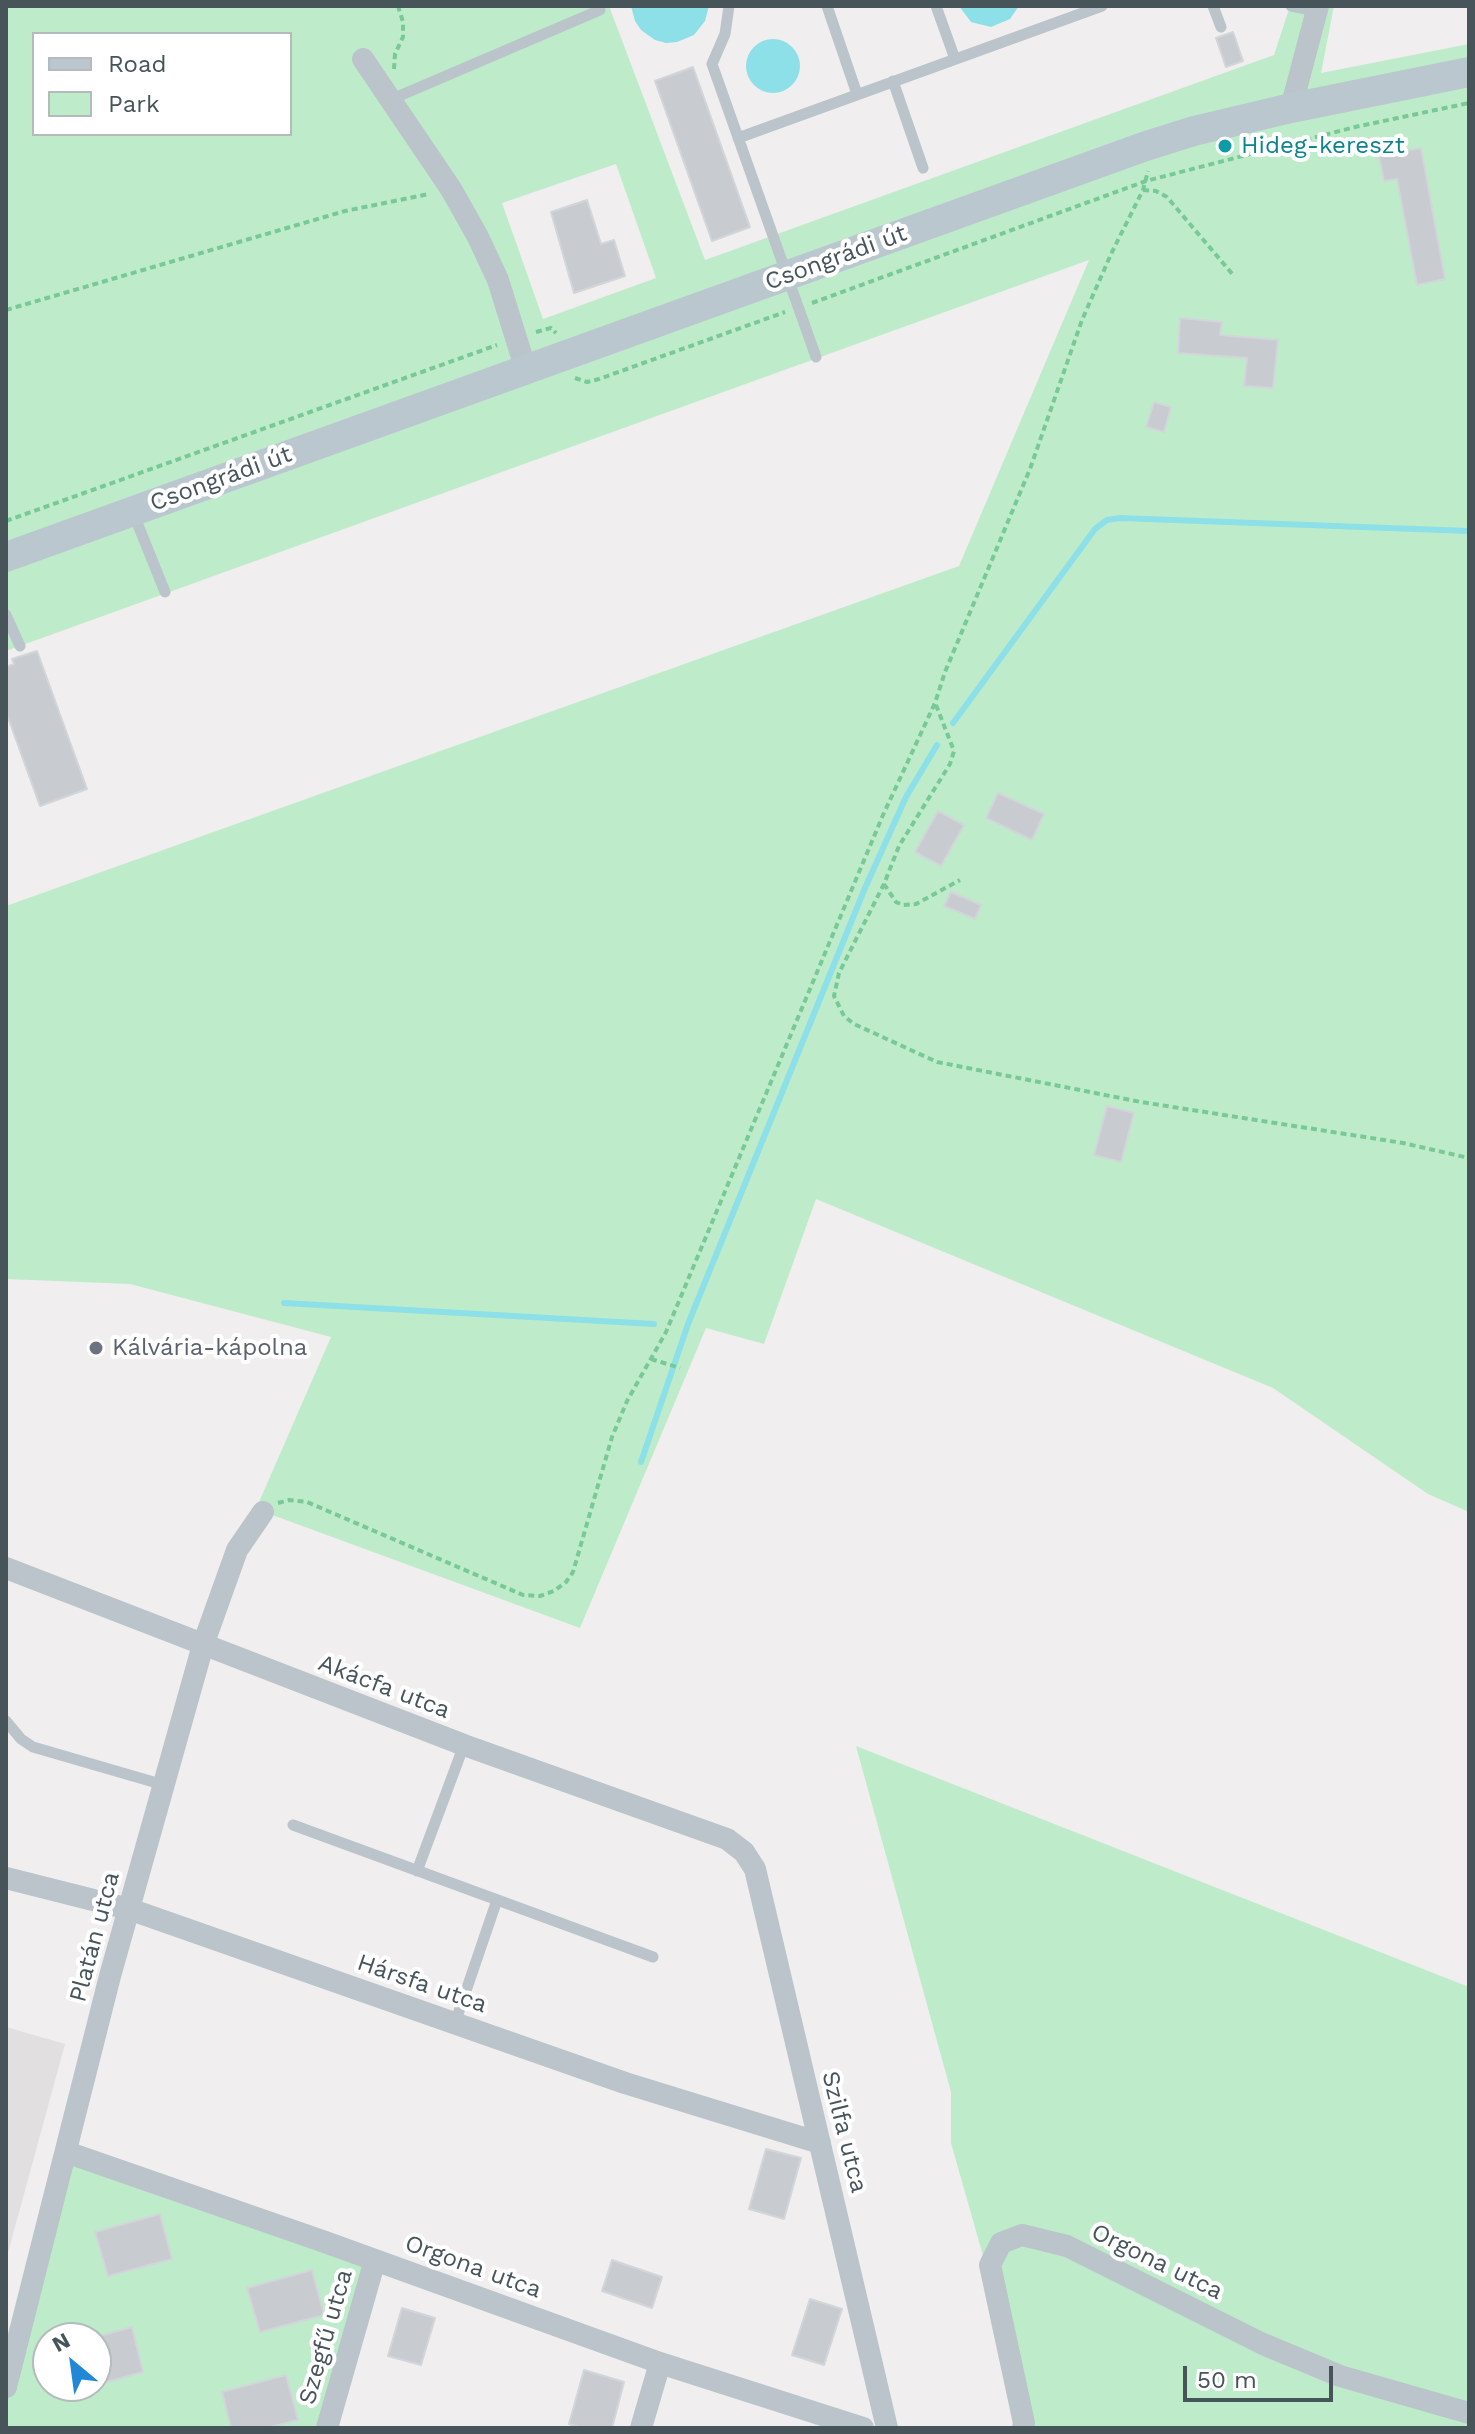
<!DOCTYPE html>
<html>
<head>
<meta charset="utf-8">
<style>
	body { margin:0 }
	#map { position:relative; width:1475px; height:2434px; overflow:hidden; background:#f0eeee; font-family:"Work Sans",sans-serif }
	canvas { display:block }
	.frame { position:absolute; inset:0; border:8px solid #47545a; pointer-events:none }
	.legend { position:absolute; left:32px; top:32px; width:260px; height:104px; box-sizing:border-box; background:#fff; border:2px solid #b5bbbd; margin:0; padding:10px 14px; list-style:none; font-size:24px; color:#47545a }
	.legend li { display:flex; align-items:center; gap:16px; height:40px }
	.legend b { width:40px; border:2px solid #b5bbbd }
	.north { position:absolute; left:32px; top:2322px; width:80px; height:80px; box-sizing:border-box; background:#fff; border:2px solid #b5bbbd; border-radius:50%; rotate:331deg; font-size:22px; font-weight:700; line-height:32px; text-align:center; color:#47545a }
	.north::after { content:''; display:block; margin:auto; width:28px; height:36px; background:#2188d7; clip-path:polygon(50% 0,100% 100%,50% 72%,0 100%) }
	.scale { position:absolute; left:1183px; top:2366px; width:150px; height:36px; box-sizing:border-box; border:4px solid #47545a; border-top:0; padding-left:10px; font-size:24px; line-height:28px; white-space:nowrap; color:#47545a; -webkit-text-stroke:6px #fff; paint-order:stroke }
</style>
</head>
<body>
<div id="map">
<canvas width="1475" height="2434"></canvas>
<div class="frame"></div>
<ul class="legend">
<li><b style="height:10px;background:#bac7cf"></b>Road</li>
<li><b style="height:22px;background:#beecca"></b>Park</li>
</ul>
<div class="north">N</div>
<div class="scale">50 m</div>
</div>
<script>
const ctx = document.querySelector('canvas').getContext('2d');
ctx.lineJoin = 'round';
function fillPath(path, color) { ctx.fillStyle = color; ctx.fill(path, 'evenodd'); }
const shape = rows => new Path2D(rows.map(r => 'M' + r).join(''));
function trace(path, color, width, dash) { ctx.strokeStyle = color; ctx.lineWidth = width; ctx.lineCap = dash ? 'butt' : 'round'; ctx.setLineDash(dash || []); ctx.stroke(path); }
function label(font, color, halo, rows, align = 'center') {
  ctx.font = font + ' "Work Sans",sans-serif'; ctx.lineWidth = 8; ctx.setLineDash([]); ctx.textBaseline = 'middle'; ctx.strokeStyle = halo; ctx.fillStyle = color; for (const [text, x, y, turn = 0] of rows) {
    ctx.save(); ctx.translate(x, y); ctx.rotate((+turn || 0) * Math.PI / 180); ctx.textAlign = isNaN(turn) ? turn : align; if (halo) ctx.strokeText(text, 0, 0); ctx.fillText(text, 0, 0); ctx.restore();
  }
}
fillPath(shape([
	[6,2027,65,2044,6,2260]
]), '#e1dfdf');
fillPath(shape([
	[6,6,609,6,705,260,1274,55,1290,6,1334,6,1321,73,1469,44,1469,1512,1428,1494,1273,1388,816,1199,764,1344,706,1328,580,1628,256,1509,331,1337,130,1284,6,1279,6,906,959,566,1089,260,6,651],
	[34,34,290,34,290,134,34,134],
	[616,164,656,278,543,319,502,203],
	[856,1746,1469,1987,1469,2428,1032,2428,951,2143,951,2092],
	[66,2152,375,2260,327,2428,6,2428,6,2387],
	[48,2338,96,2338,96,2386,48,2386]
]), '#beecca');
fillPath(shape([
	[631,6,709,6,705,21,694,35,677,42,666,43,655,40,641,30,635,21],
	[959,6,1019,6,1010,19,991,27,971,22],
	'746 66a27 27 0 1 1 54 0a27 27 0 1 1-54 0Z'
]), '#8de0e7');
trace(shape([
	[953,723,1095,529,1107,520,1120,518,1469,531],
	[284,1303,654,1324],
	[641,1462,688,1324,865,888,906,797,937,745]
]), '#8de0e7', 6);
const building = shape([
	[1233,32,1243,61,1226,67,1216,38,1233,32],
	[693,67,750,227,712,241,655,81,693,67],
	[1421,148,1445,279,1417,285,1397,179,1384,181,1379,156,1421,148],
	[587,200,601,244,614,240,625,276,574,293,551,212,587,200],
	[1180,318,1222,322,1220,335,1278,340,1273,388,1244,386,1247,358,1178,353,1180,318],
	[1154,402,1171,407,1164,432,1146,427,1154,402],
	[37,651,87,789,40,806,6,712,6,667,14,664,12,659,37,651],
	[998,793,1044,814,1032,840,986,818,998,793],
	[938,811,964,825,941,866,915,852,938,811],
	[951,892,981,905,975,919,944,906,951,892],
	[1107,1106,1134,1113,1121,1162,1094,1155,1107,1106],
	[766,2149,801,2158,784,2219,749,2209,766,2149],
	[160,2214,172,2259,108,2276,95,2232,160,2214],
	[612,2260,662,2277,652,2308,602,2291,612,2260],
	[312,2270,324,2315,260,2332,247,2288,312,2270],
	[810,2299,842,2309,824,2365,792,2355,810,2299],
	[402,2308,435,2318,421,2365,388,2356,402,2308],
	[132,2327,143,2372,96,2385,96,2337,132,2327],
	[584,2370,624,2382,612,2428,582,2428,569,2424,584,2370],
	[286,2375,298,2420,266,2428,231,2428,222,2392,286,2375]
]);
fillPath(building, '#c8ccd0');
trace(building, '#d2d5d9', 2);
trace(shape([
	[394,69,395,54,403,37,403,22,398,6],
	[1143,190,1156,191,1167,197,1234,276],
	[812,303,1146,181,1355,127,1469,103],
	[6,310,345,211,429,194],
	[536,332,551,328,556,333],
	[575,378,587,382,599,379,785,312],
	[6,521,497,345],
	[936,705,954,751,950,764,899,846,884,884,839,973,834,996,844,1016,854,1024,937,1062,1141,1102,1403,1143,1469,1158],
	[884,884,896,902,903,905,916,904,960,880],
	[651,1359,680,1368],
	[278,1503,289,1500,307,1502,523,1595,540,1596,554,1591,566,1582,573,1572,612,1437,627,1401,666,1332,883,815,935,703,945,672,1030,469,1082,320,1112,252,1143,190,1148,171]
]), '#78c996', 4, [6, 4]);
trace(shape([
	[729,6,725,34,712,64,816,357],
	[827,6,857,94],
	[936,6,955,59],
	[1213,6,1221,27],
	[1291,6,1316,11],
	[893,81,923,168],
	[392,99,600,10],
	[738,138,1102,6],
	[134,515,165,592],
	[6,615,20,646],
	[6,1721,21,1739,33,1747,164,1785],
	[293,1825,653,1957],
	[417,1871,464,1745],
	[455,2023,497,1900]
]), '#bac4ca', 11);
trace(shape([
	[363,59,451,189,478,237,498,280,526,370],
	[1291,108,1318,6],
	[6,1568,464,1745,727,1839,744,1852,755,1869,887,2428],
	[6,1878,129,1909,625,2083,820,2143],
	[66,2152,325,2242,660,2363,863,2428],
	[6,2387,110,1976,203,1645,237,1550,263,1512],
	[327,2428,375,2260],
	[641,2428,660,2363],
	[1023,2428,1024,2423,990,2265,1001,2243,1022,2235,1067,2246,1263,2344,1340,2376,1469,2413]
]), '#bac4ca', 22);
trace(shape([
	[6,557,1146,146,1194,131,1291,108,1469,72]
]), '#bac7cf', 30);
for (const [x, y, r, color] of [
	[1225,146,8,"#0f9aa8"],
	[96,1348,8,"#6b7280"]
]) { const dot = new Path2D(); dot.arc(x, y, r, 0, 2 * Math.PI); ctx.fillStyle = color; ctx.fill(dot); trace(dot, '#fff', 3); }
label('24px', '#0d838f', '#fff', [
	["Hideg-kereszt",1241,146]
], 'left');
label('24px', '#47545a', '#fff', [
	["Csongrádi út",836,258,-20],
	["Csongrádi út",221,479,-20],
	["Akácfa utca",384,1687,21],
	["Platán utca",95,1937,-75],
	["Hársfa utca",422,1984,19],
	["Szilfa utca",844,2132,76],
	["Orgona utca",1157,2262,26],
	["Orgona utca",473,2267,20],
	["Szegfű utca",326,2337,-74]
]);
label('24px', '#5b616d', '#fff', [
	["Kálvária-kápolna",112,1348]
], 'left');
</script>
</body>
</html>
